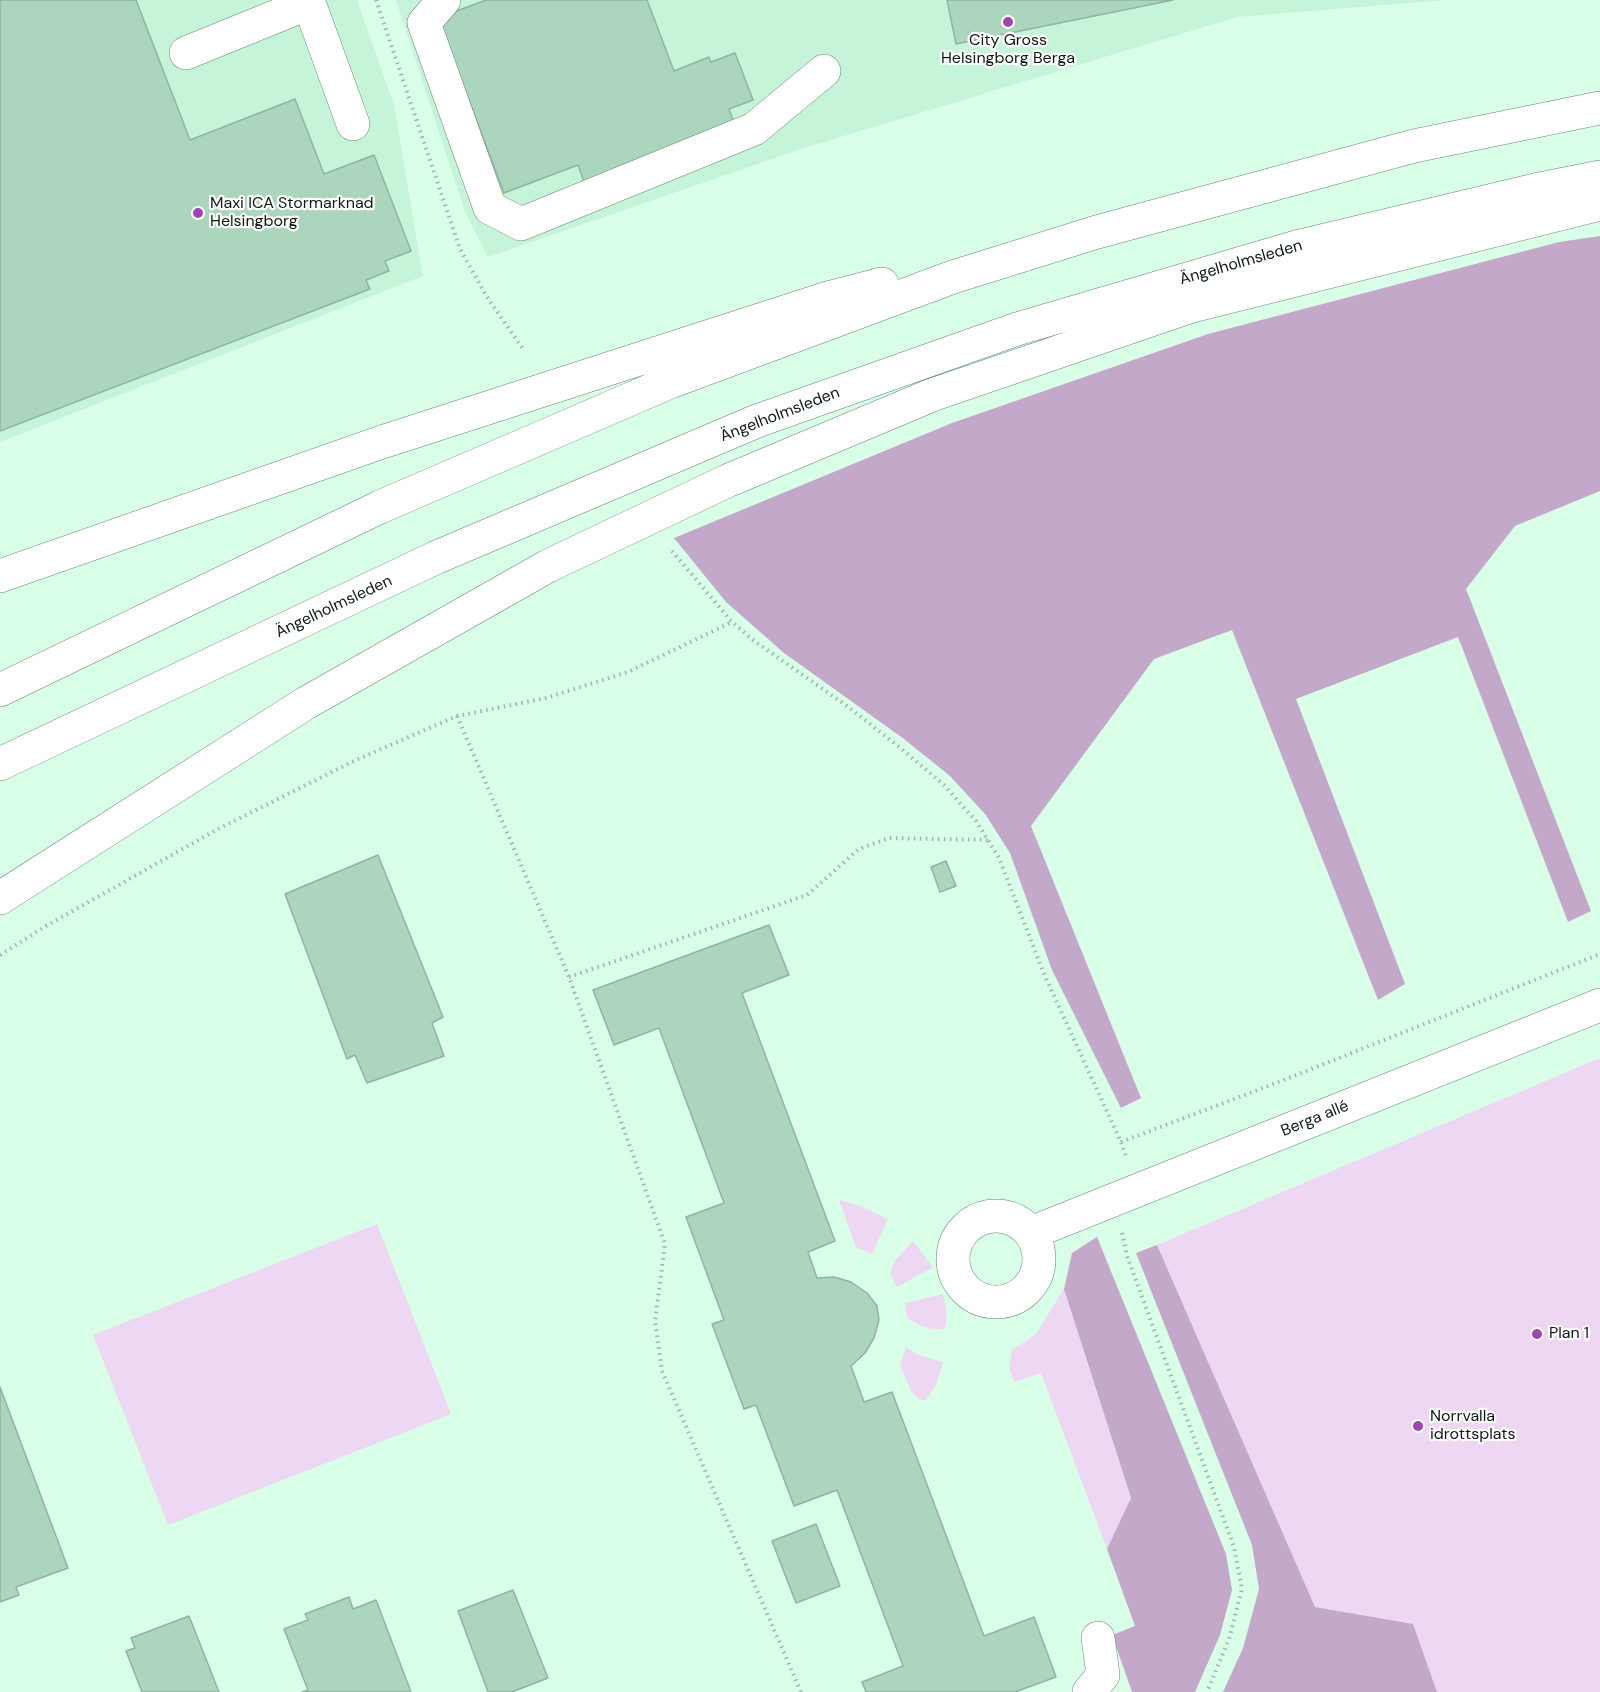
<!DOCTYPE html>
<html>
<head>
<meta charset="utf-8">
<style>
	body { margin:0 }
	canvas { display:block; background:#d9ffe8 }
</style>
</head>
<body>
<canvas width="1600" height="1692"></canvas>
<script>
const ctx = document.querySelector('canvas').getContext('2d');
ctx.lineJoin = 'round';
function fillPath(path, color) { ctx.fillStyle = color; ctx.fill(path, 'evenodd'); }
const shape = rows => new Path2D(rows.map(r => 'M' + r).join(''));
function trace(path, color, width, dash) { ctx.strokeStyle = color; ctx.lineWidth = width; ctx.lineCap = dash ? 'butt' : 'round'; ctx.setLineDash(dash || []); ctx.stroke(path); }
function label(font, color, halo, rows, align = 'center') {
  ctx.font = font + ' "DM Sans",sans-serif'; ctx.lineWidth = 4.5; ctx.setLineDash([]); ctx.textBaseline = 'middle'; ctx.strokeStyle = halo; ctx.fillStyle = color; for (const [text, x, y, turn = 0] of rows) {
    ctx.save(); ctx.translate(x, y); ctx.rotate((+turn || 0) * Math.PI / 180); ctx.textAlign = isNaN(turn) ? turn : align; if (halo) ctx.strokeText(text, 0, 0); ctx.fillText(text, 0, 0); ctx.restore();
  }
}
fillPath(shape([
	[0,0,357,0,394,105,423,276,0,442],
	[396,0,1446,0,1237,17,801,149,488,257,465,212]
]), '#c6f4d9');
fillPath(shape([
	[1600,1058,1600,1692,1437,1692,1412,1624,1315,1607,1157,1245],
	[839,1200,858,1205,888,1219,872,1254,856,1247],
	[377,1224,451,1414,168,1525,93,1335],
	[913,1241,933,1267,897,1287,890,1274,894,1262],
	[1064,1289,1131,1499,1107,1549,1041,1373,1014,1382,1009,1367,1012,1350,1036,1334],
	[943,1294,947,1315,945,1329,932,1329,919,1325,907,1318,905,1303],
	[906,1347,919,1355,943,1362,936,1385,925,1401,918,1399,911,1391,900,1365]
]), '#edd7f2');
fillPath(shape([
	[1600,236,1600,491,1515,526,1466,589,1591,911,1568,922,1458,637,1296,699,1405,984,1378,1000,1232,630,1154,659,1031,826,1141,1098,1121,1108,1052,970,1010,853,985,814,950,776,904,739,784,653,726,602,674,538,952,423,1208,334,1559,242],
	[1097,1237,1226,1554,1232,1590,1220,1635,1195,1692,1132,1692,1112,1635,1135,1626,1107,1549,1131,1498,1064,1289,1072,1253],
	[1157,1245,1315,1607,1413,1624,1437,1692,1223,1692,1243,1648,1259,1589,1252,1545,1136,1253]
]), '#c4a8ca');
const building = shape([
	[0,0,136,0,190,140,295,99,324,174,374,155,411,251,385,261,389,271,366,280,370,289,0,431,0,0],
	[486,0,647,0,674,71,709,57,711,62,735,53,753,100,729,109,735,125,584,182,578,165,504,193,438,18,486,0],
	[947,0,1173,0,956,44,947,0],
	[378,855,443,1017,432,1023,444,1056,367,1083,355,1055,347,1059,285,894,378,855],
	[946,861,956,886,940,892,931,867,946,861],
	[769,925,789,975,742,993,835,1241,808,1252,817,1278,834,1277,851,1282,867,1293,877,1306,879,1320,874,1338,865,1353,851,1366,864,1402,892,1392,984,1636,1034,1617,1056,1677,1015,1692,866,1692,862,1682,903,1666,837,1490,794,1506,756,1405,744,1409,712,1324,724,1320,686,1217,724,1203,659,1028,614,1045,593,990,769,925],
	[0,1387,68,1568,16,1587,19,1595,0,1602,0,1387],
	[816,1524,840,1586,796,1603,772,1541,816,1524],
	[513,1590,548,1678,512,1692,488,1692,458,1611,513,1590],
	[349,1597,353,1609,376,1600,411,1692,302,1692,308,1690,284,1629,308,1620,305,1614,349,1597],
	[189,1616,219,1692,142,1692,126,1651,135,1648,131,1638,189,1616]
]);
fillPath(building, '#abd5bc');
trace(building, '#90b49f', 1.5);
const minor = shape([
	[308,0,353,124],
	[444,0,424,23,490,208,521,224,754,129,824,71],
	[186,53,309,3],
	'953 1259a43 43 0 1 1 86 0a43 43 0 1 1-86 0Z',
	[1031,1233,1600,1005],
	[1089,1692,1103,1675,1098,1638]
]);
const highway = shape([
	[0,576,382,442,828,298,882,284],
	[0,690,380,507,670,382,953,277,1097,232,1414,146,1600,108],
	[0,764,435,558,757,421,1017,329,1296,247,1535,190,1600,177],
	[0,898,306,703,548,566,727,481,932,395,1192,306,1600,204]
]);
trace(minor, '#648673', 34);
trace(highway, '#648673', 34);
trace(shape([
	[376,0,460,249,487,297,523,349],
	[672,551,732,622,753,640,847,706,898,746,944,785,976,821,999,858,1044,974,1121,1142,1127,1159],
	[457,716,569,977,665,1244,655,1321,662,1371,801,1692],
	[0,955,46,926,218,829,356,760,457,716,546,698,628,672,732,622],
	[569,977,807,895,859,849,889,838,988,840],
	[1121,1142,1271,1085,1600,954],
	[1122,1233,1127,1256,1234,1547,1242,1589,1229,1639,1207,1692]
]), '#99b7a5', 4, [1.5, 4.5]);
trace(minor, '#fff', 33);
trace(highway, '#fff', 33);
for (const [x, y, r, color] of [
	[1008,22,6,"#9f45b1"],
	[198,213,6,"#9f45b1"],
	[1537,1334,6,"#9f45b1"],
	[1418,1426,6,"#9f45b1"]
]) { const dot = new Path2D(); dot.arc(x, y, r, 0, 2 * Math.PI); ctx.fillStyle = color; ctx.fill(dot); trace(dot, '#fff', 2); }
label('16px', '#0b1811', '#fff', [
	["City Gross",1008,41,"center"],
	["Helsingborg Berga",1008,59,"center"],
	["Maxi ICA Stormarknad",210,204],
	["Helsingborg",210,222],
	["Plan 1",1549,1334],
	["Norrvalla",1430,1417],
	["idrottsplats",1430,1435]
], 'left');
label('16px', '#0b1811', '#fff', [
	["Ängelholmsleden",1241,263,-16],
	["Ängelholmsleden",780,415,-21],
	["Ängelholmsleden",334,607,-25],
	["Berga allé",1315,1119,-22]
]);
</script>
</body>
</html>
